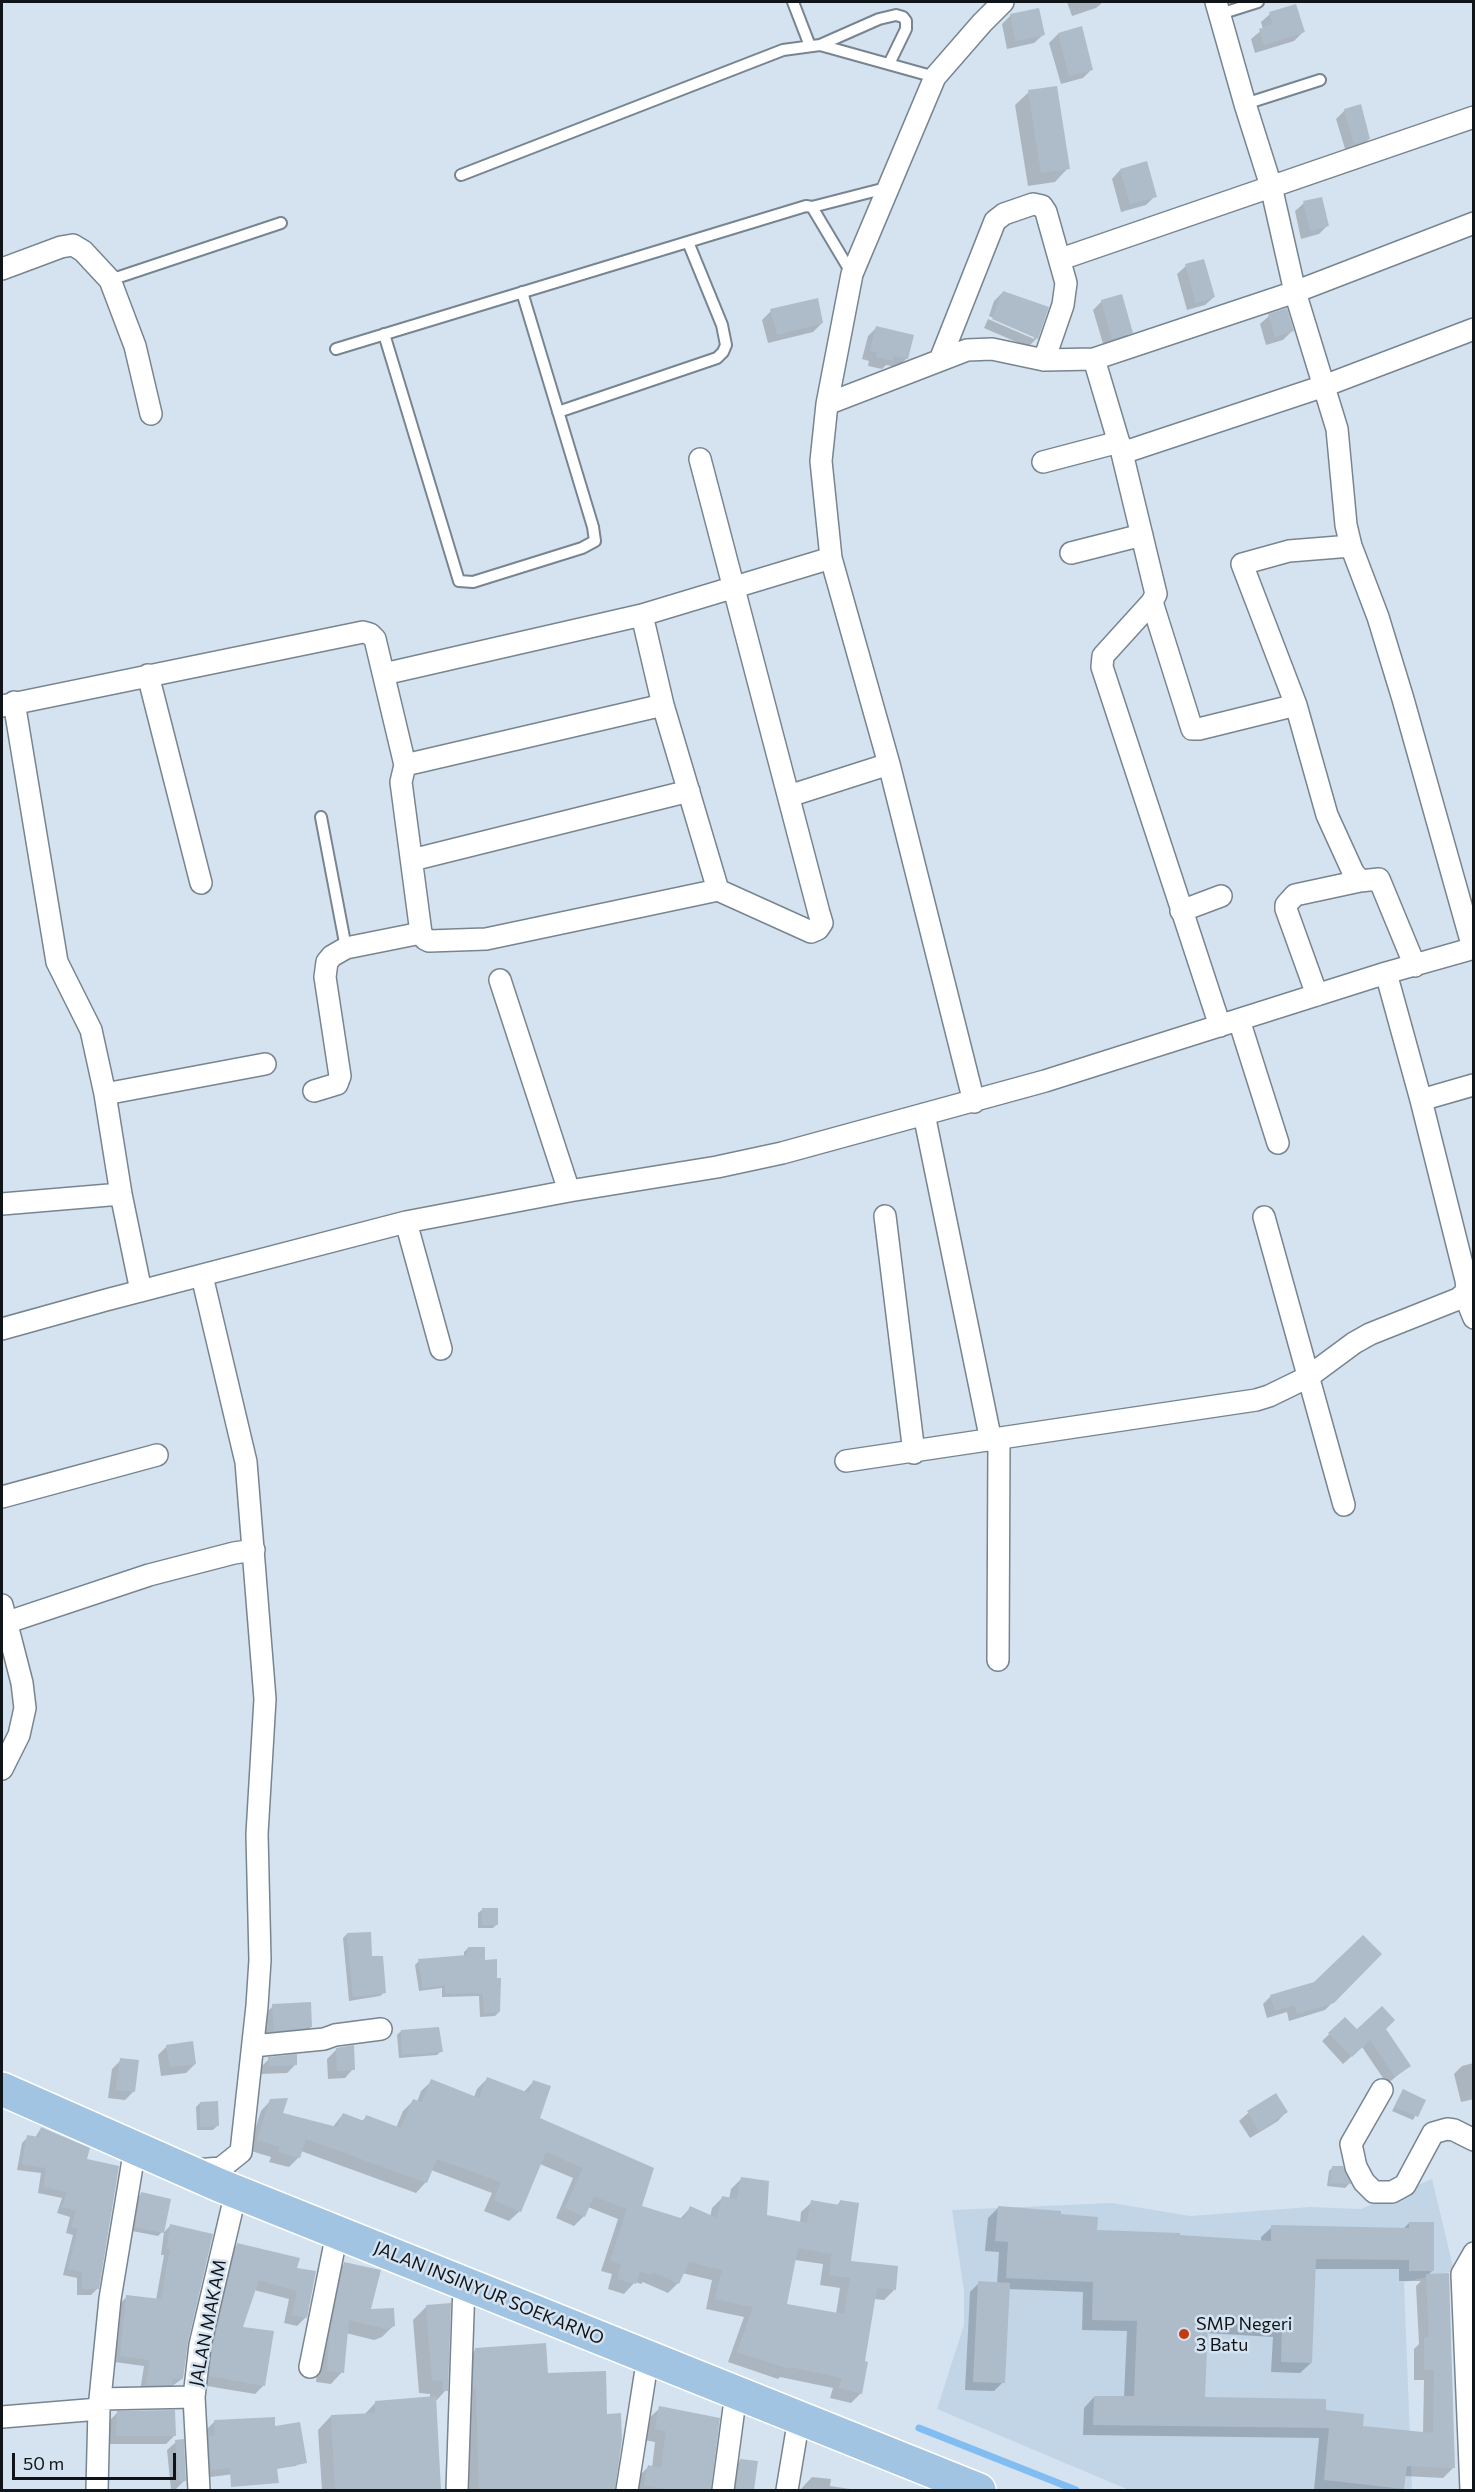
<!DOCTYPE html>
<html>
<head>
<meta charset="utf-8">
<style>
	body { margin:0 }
	#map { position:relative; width:1475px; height:2492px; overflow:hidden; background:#d5e3f1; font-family:Commissioner,sans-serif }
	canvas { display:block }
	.frame { position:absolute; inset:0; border:3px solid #101519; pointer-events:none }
	.scale { position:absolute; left:12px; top:2453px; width:164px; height:27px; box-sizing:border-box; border:3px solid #101519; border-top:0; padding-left:8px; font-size:18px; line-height:21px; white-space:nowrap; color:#101519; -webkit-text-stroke:4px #d5e3f1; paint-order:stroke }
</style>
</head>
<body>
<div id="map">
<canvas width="1475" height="2492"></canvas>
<div class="frame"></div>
<div class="scale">50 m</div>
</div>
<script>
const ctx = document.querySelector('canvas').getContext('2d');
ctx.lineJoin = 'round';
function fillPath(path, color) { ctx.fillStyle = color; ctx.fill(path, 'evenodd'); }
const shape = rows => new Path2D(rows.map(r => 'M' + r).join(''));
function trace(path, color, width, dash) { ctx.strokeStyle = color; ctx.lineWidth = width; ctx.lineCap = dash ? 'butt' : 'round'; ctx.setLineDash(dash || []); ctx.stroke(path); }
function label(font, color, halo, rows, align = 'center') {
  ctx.font = font + ' Commissioner,sans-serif'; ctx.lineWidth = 5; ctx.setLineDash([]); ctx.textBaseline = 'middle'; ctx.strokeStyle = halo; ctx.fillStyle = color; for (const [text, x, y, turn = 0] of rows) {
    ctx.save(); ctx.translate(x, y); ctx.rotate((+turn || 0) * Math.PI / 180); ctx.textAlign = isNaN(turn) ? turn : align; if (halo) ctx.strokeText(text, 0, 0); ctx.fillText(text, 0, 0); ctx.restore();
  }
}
fillPath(shape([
	[1432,2179,1454,2271,1404,2282,1412,2490,1129,2490,937,2409,964,2325,964,2291,952,2210,1112,2203,1190,2216,1310,2207,1361,2209]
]), '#c1d5e6');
fillPath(shape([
	[1067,2,1103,2,1096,8,1072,16],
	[1270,14,1303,32,1294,41,1255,53,1251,39,1263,29,1261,22],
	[1011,15,1043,35,1034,43,1007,49,1002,24],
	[1058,34,1092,69,1083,78,1061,84,1049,43],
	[1029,92,1068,168,1055,182,1028,186,1015,105],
	[1345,110,1369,139,1360,148,1346,152,1336,119],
	[1120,170,1155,196,1146,205,1121,212,1112,179],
	[1304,203,1328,225,1319,234,1301,239,1295,211],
	[1186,266,1214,297,1205,305,1187,310,1177,274],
	[1003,292,1037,338,1028,347,984,328,988,319,1034,339,1034,335,989,316,994,301],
	[1102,301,1131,332,1122,341,1104,347,1093,310],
	[771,311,822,323,813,332,768,343,762,320],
	[1269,316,1292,331,1283,340,1266,345,1260,324],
	[877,327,907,358,898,367,886,365,882,369,868,366,869,361,862,359,868,336],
	[483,1909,497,1924,493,1928,478,1928,478,1913],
	[347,1934,371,1958,385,1992,380,1996,349,2001,343,1938],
	[468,1948,483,1961,499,2012,495,2016,480,2017,479,1996,442,1997,442,1988,419,1991,415,1965,419,1961,464,1957,464,1952],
	[1380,1954,1325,2010,1289,2021,1287,2012,1267,2018,1263,2004,1271,1996,1315,1984],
	[273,2006,311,2027,302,2036,265,2039,264,2015],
	[1345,2019,1357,2032,1384,2029,1409,2066,1387,2084,1362,2047,1343,2064,1322,2041],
	[401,2031,441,2051,437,2055,399,2058,397,2035],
	[167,2046,195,2064,186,2073,161,2076,158,2055],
	[336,2050,353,2069,345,2078,328,2079,327,2059],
	[269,2059,296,2064,287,2073,260,2074,260,2068],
	[121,2060,134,2091,125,2100,108,2098,112,2069],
	[1474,2063,1474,2099,1461,2102,1454,2074,1462,2066],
	[487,2079,523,2093,533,2082,539,2119,640,2207,680,2219,690,2208,710,2217,712,2208,723,2197,729,2199,731,2189,742,2178,765,2216,800,2223,801,2212,812,2202,836,2206,840,2202,849,2263,894,2290,884,2300,874,2299,863,2362,861,2393,851,2403,830,2398,833,2388,780,2377,778,2379,728,2362,744,2317,706,2309,712,2280,682,2273,678,2283,668,2293,643,2282,641,2284,635,2282,624,2294,608,2289,612,2274,601,2271,618,2219,588,2207,584,2216,574,2226,556,2218,573,2178,540,2164,520,2211,509,2221,484,2211,492,2193,431,2170,426,2182,416,2193,301,2151,299,2157,289,2167,269,2162,271,2157,248,2150,261,2111,271,2100,282,2114,332,2128,343,2114,362,2121,367,2116,396,2128,403,2111,413,2101,417,2102,421,2091,432,2081,474,2097,477,2089],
	[795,2260,823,2264,820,2285,840,2288,836,2314,786,2305],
	[1403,2091,1424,2100,1413,2120,1392,2111],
	[200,2103,217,2126,213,2130,197,2130,196,2107],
	[1286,2112,1278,2121,1250,2138,1239,2121,1248,2113],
	[41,2128,86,2160,97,2289,91,2295,77,2295,77,2278,63,2275,73,2235,66,2233,70,2217,57,2213,62,2198,38,2193,41,2173,17,2170,22,2143,28,2137,35,2138],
	[1333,2167,1342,2168,1349,2184,1345,2188,1327,2186,1329,2171],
	[141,2194,162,2232,158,2236,132,2231,137,2198],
	[999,2207,1059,2215,1095,2232,1261,2242,1261,2237,1272,2227,1403,2229,1409,2223,1433,2270,1427,2276,1454,2467,1443,2478,1404,2476,1403,2490,1314,2490,1319,2438,1083,2435,1084,2408,1094,2397,1124,2397,1127,2331,1082,2330,1083,2292,1008,2289,1003,2382,994,2391,965,2390,970,2292,979,2283,997,2284,999,2252,985,2251,988,2218],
	[1314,2269,1399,2269,1399,2281,1421,2281,1416,2286,1419,2344,1414,2349,1414,2380,1424,2380,1423,2433,1361,2427,1325,2411,1204,2398,1206,2333,1273,2337,1271,2372,1300,2373,1311,2363],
	[171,2225,186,2342,182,2379,165,2391,140,2391,144,2366,114,2362,120,2303,127,2297,156,2300,164,2255,161,2255,164,2232],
	[238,2244,296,2269,306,2317,297,2326,284,2323,289,2299,254,2290,241,2328,264,2385,255,2394,201,2385,229,2253],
	[345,2263,369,2311,394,2325,382,2337,374,2340,346,2333,342,2372,331,2384,316,2382,319,2351,333,2275],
	[427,2306,446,2390,435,2402,440,2490,322,2490,318,2430,331,2416,364,2415,376,2402,430,2398,430,2394,419,2393,413,2320],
	[475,2350,547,2375,606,2415,621,2439,614,2490,462,2490,458,2368],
	[660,2408,709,2488,709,2490,635,2490,637,2478,648,2467,652,2468,655,2442,644,2440,648,2419],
	[117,2413,175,2435,166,2444,107,2444,108,2422],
	[215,2421,274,2428,304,2458,296,2466,203,2478,206,2430],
	[176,2442,184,2481,175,2490,171,2490,167,2450],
	[741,2460,756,2463,752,2490,726,2490,729,2472],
	[812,2477,831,2479,830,2486,857,2490,800,2490]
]), '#0003');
trace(shape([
	[919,2428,1076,2490]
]), '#82bdf1', 7);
fillPath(shape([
	[1296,4,1305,32,1264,45,1259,29,1273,24,1269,12],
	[1039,8,1045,35,1015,41,1010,14],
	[1082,26,1093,70,1069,76,1058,33],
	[1057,86,1070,169,1041,173,1028,90],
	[1361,104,1370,139,1354,144,1344,109],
	[1147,161,1157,197,1130,204,1120,169],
	[1322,197,1329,226,1310,231,1303,201],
	[1204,259,1215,297,1196,303,1185,264],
	[1003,291,1049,307,1038,339,992,319],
	[1122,294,1133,333,1112,339,1101,300],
	[818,298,823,323,777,335,770,309],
	[1287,308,1294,331,1275,337,1268,314],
	[876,326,914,335,908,359,894,356,893,361,876,357,877,352,870,351],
	[482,1908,498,1908,498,1925,482,1925],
	[371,1932,372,1956,383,1956,386,1993,353,1997,347,1933],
	[1363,1935,1382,1954,1334,2003,1297,2014,1294,2005,1275,2011,1270,1995,1314,1982],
	[468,1947,485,1947,485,1960,497,1959,497,1978,501,1978,500,2012,484,2013,483,1993,445,1994,445,1985,423,1988,418,1959,467,1955],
	[311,2002,312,2027,274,2031,272,2004],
	[1382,2006,1395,2020,1386,2029,1411,2066,1395,2077,1370,2040,1352,2057,1328,2033,1345,2017,1357,2029],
	[439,2027,443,2052,402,2055,401,2030],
	[193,2041,196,2064,170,2067,166,2045],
	[354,2045,355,2070,337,2071,336,2048],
	[297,2054,297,2065,269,2066,268,2057],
	[120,2058,139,2060,135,2092,116,2090],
	[487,2077,529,2093,533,2080,551,2086,540,2118,654,2168,642,2206,684,2219,690,2206,717,2218,722,2196,737,2199,741,2177,769,2181,767,2215,807,2223,811,2200,839,2205,840,2200,859,2203,851,2261,898,2266,896,2290,877,2288,865,2361,868,2362,862,2394,839,2388,842,2378,791,2367,790,2369,737,2352,753,2307,715,2299,722,2270,689,2262,679,2284,653,2272,652,2275,640,2271,636,2284,617,2279,621,2264,610,2261,627,2209,594,2196,585,2217,565,2208,583,2168,546,2152,521,2212,494,2200,501,2182,437,2159,427,2183,306,2139,300,2158,278,2152,280,2147,257,2140,270,2099,288,2098,283,2113,337,2127,343,2113,364,2121,366,2115,401,2128,413,2099,422,2102,431,2079,479,2098],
	[798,2248,832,2254,829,2275,850,2278,844,2314,787,2304],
	[1403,2089,1426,2100,1418,2117,1394,2107],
	[1276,2093,1288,2112,1259,2131,1247,2111],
	[218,2101,219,2126,200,2127,200,2102],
	[41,2127,90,2148,87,2159,119,2166,99,2289,82,2289,82,2272,68,2269,78,2229,71,2227,76,2211,62,2207,67,2192,44,2187,46,2168,22,2164,27,2135,39,2137],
	[1332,2166,1343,2166,1351,2184,1330,2183],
	[141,2192,171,2199,164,2233,135,2227],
	[998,2206,1061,2211,1061,2214,1098,2217,1097,2230,1180,2233,1180,2235,1271,2241,1271,2225,1409,2228,1409,2222,1434,2222,1434,2271,1409,2271,1409,2260,1316,2259,1312,2363,1281,2362,1282,2327,1208,2323,1205,2397,1326,2399,1326,2410,1364,2414,1363,2426,1433,2433,1434,2370,1424,2370,1424,2337,1429,2337,1426,2274,1449,2273,1455,2468,1407,2466,1404,2489,1324,2480,1329,2428,1093,2425,1094,2396,1134,2396,1137,2321,1092,2320,1093,2282,1006,2278,1008,2242,995,2241],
	[170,2224,213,2234,188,2342,183,2379,172,2378,173,2385,146,2385,150,2360,120,2356,126,2295,161,2299,170,2249,167,2249],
	[237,2243,300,2258,297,2268,316,2271,307,2318,292,2315,297,2291,259,2280,243,2327,274,2331,265,2386,209,2376,213,2347],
	[344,2262,381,2270,371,2309,394,2308,395,2326,386,2329,349,2320,344,2373,327,2371,329,2338],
	[978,2281,1010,2283,1005,2383,973,2382],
	[451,2303,448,2391,443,2391,443,2381,432,2380,426,2305],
	[546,2343,548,2373,606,2371,607,2414,621,2413,622,2439,615,2490,479,2490,476,2388,473,2389,475,2348],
	[436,2396,441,2490,335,2490,331,2415,375,2413,375,2401],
	[659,2406,720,2418,711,2490,672,2490,644,2485,648,2465,661,2468,666,2431,655,2429],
	[175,2410,176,2436,116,2436,117,2411],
	[275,2417,275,2426,300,2422,307,2463,277,2469,279,2483,231,2487,230,2468,211,2470,209,2437,215,2436,214,2420],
	[184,2439,186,2481,179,2482,175,2440],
	[740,2459,758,2461,754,2490,736,2490]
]), '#aebcc9');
const lane = shape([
	[793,2,810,46],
	[1220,14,1258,2],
	[820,45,879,19,896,15,903,17,906,21,906,29,889,64],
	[1245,104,1320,80],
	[461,175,783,50,820,45,935,77],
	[812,207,852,274],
	[110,280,281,223],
	[384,334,459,581,473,582,582,548,595,541,593,527,522,292],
	[336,349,806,206,812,207,886,188],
	[558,412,717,358,723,352,726,345,722,325,688,242],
	[321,817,346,948]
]);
const street = shape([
	[1216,2,1245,104,1271,186,1295,292,1337,429,1346,525,1351,546,1378,617,1403,699,1473,948],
	[1061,259,1474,117],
	[2,269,61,247,73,245,83,251,110,280,135,346,151,414],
	[1094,359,1122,453,1156,594,1152,602,1103,656,1102,667,1220,1026],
	[940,360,995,221,1004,214,1033,204,1042,206,1046,212,1066,283,1063,305,1044,360],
	[827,404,967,350,992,349,1044,360,1094,359,1295,292,1474,223],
	[1122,453,1324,386,1474,329],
	[1043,462,1119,442],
	[1351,546,1289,551,1242,564,1296,705,1327,815,1353,872,1360,881],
	[1071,553,1142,535],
	[1152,602,1192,729,1199,729,1296,705],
	[642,615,663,705,718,890],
	[384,674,642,615,831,558],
	[148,675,201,883],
	[14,702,57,962,91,1030,105,1094,121,1194,141,1291],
	[2,706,363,632,370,634,375,639,405,765,401,782,421,933,425,939,429,941,486,939,718,890,811,932,818,929,822,923,819,913,700,459],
	[405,765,663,705],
	[789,796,889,764],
	[412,860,689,791],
	[1181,911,1221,896],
	[500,980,569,1191],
	[1317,995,1286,909,1286,905,1295,895,1360,881,1379,879,1415,966],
	[1239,1020,1278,1143],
	[314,1091,337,1084,340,1076,325,977,327,962,332,956,346,948,421,933],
	[105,1094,265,1064],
	[1421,1100,1473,1085],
	[974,1102,889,764,831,558,821,461,827,404,852,274,935,77,982,23,1003,2],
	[924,1114,991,1441],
	[2,1204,121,1194],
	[885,1216,914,1453],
	[1264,1217,1344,1505],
	[406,1222,441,1349],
	[1464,1294,1474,1318],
	[2,1329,106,1300,406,1222,569,1191,717,1167,782,1153,1045,1081,1386,973,1474,948],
	[846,1461,1256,1400,1269,1396,1308,1377,1354,1343,1370,1334,1458,1299,1464,1294,1467,1288,1466,1280,1421,1100,1386,973],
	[2,1497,157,1455],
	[2,1605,22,1683,25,1708,19,1735,2,1769],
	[2,1624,149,1575,234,1553,254,1550],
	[998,1660,999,1440],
	[253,2046,324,2039,335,2035,381,2029],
	[1382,2090,1351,2144,1356,2167,1364,2182,1374,2192,1392,2192,1405,2185,1433,2133,1447,2129,1454,2130,1474,2140],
	[195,2170,221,2168,241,2152,257,2006,260,1960,257,1834,265,1699,246,1462,202,1276],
	[310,2367,337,2233],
	[100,2399,194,2397],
	[2,2417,99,2409],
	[97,2490,99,2409,110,2299,135,2148],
	[199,2490,194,2397,200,2345,236,2192],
	[457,2490,464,2284],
	[627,2490,648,2357],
	[723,2490,736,2393],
	[787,2490,799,2418],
	[1471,2490,1462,2274,1474,2253]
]);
const primary = shape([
	[2,2089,219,2185,979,2490]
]);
trace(lane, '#778591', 14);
trace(street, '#778591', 24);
trace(primary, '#fff', 36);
trace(lane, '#fff', 10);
trace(street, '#fff', 21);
trace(primary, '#a1c4e2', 33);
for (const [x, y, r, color] of [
	[1184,2334,6,"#c43b0f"]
]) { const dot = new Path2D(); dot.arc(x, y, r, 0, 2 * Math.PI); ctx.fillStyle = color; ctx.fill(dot); trace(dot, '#d5e3f1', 2); }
label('18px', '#101519', '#d5e3f1', [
	["JALAN INSINYUR SOEKARNO",489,2293,22],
	["JALAN MAKAM",208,2323,-79]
]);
label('18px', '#101519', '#d5e3f1', [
	["SMP Negeri",1196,2324],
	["3 Batu",1196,2345]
], 'left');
</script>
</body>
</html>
